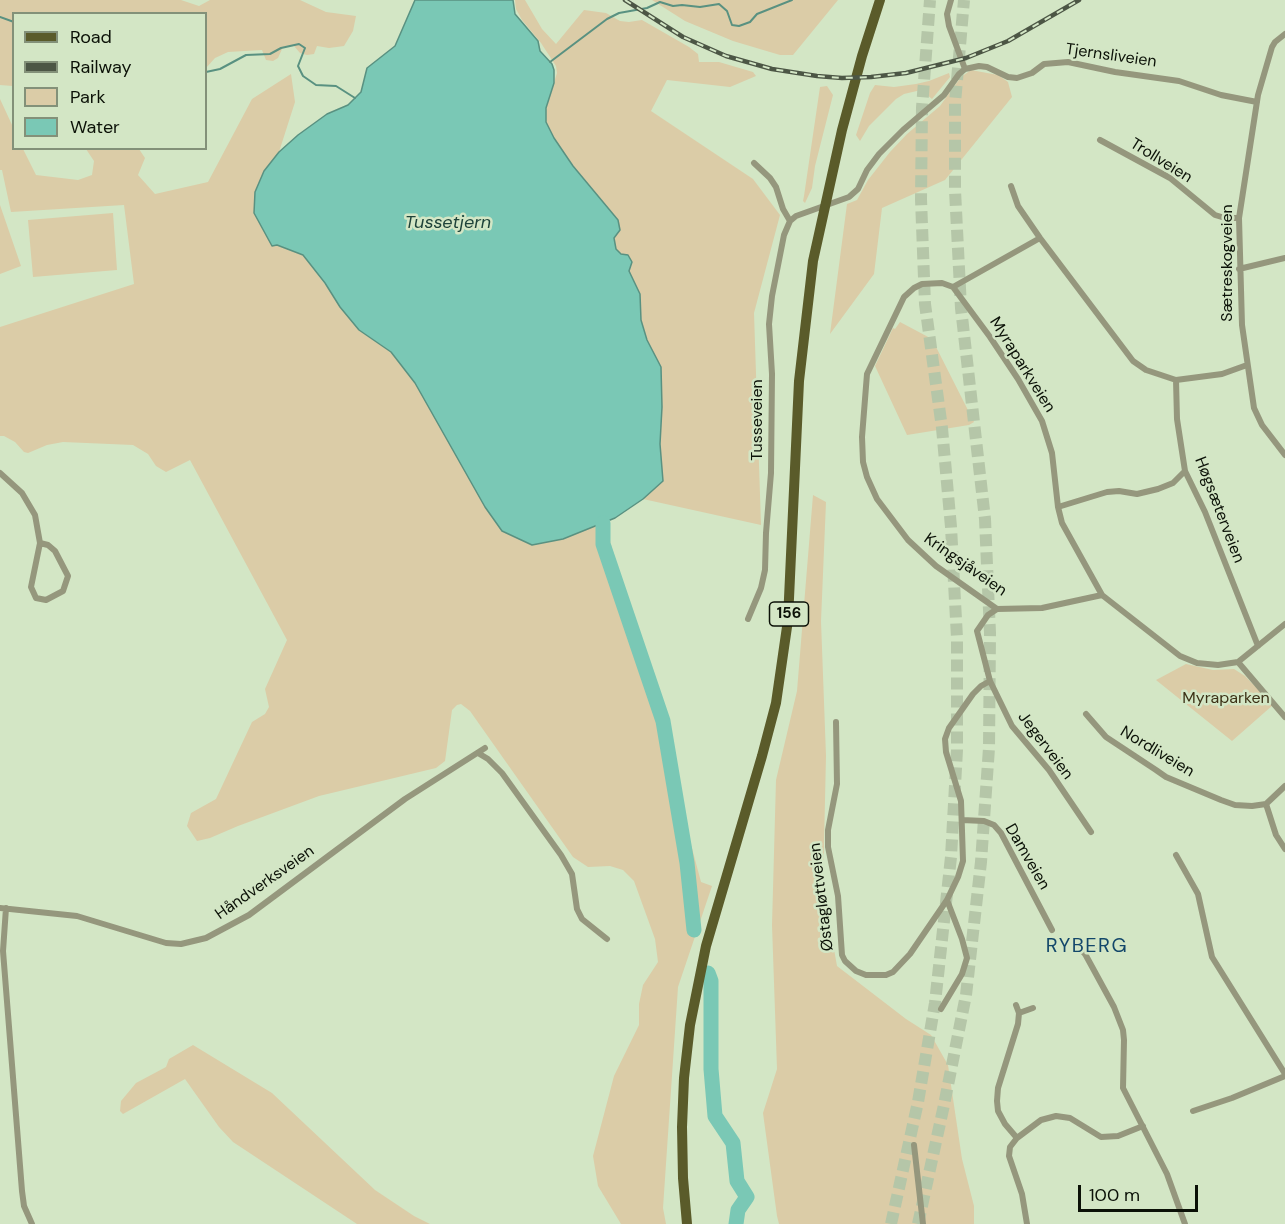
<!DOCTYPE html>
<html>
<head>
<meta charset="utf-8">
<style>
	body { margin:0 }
	#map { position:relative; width:1285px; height:1224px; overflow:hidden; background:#d3e6c5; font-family:"DM Sans",sans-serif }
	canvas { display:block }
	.legend { position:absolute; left:12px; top:12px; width:195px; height:138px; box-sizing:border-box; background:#d3e6c5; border:2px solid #839179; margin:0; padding:8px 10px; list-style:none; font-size:18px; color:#0b1107 }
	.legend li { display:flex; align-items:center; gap:12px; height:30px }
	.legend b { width:30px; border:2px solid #839179 }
	.scale { position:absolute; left:1078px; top:1185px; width:120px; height:27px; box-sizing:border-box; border:3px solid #0b1107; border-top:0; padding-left:8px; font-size:18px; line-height:21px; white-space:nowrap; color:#0b1107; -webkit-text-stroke:4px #d3e6c5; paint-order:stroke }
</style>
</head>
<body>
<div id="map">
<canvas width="1285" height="1224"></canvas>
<ul class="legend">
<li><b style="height:8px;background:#5a5b2a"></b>Road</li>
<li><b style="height:8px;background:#4c5645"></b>Railway</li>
<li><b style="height:16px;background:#dbcca7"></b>Park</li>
<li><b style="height:16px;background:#7ac8b5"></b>Water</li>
</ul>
<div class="scale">100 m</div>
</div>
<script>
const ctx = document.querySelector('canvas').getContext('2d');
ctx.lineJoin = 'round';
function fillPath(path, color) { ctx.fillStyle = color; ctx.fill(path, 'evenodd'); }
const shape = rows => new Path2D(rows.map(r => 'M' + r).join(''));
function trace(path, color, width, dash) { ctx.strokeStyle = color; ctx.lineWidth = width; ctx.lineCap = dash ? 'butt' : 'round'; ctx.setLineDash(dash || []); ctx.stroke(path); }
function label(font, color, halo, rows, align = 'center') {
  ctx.font = font + ' "DM Sans",sans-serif'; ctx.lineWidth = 5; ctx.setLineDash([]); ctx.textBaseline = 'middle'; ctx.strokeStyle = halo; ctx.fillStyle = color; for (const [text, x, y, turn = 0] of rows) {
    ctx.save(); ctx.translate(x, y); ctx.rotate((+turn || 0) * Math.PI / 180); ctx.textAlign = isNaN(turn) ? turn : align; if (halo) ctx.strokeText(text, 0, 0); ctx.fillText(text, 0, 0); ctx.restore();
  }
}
fillPath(shape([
	[0,0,181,0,199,6,210,0,300,0,326,12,356,16,353,31,344,46,329,48,317,46,314,54,307,55,300,53,294,46,283,47,278,58,273,61,266,60,262,50,228,52,215,58,206,68,206,14,14,14,13,86,0,85],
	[515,0,525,0,542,29,556,44,584,10,606,13,620,21,629,22,642,20,689,47,698,54,699,62,719,62,753,72,756,76,730,87,667,80,651,111,753,179,780,215,754,313,761,525,643,499,663,481,660,444,662,407,661,367,647,340,641,320,640,294,621,254,616,249,614,238,620,230,618,220,573,166,554,138,546,122,546,108,557,73,556,66,541,43,522,20,516,9],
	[652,0,838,0,793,55,780,55,733,41,685,21],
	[971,70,998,75,1008,82,1012,97,945,180,882,208,874,274,830,334,847,204,857,200,868,180,890,152,907,134,940,106,961,77],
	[949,73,950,77,932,99,921,90,904,94,896,99,869,126,860,141,856,135,870,93,875,85,894,87,916,84,929,81],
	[291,74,295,102,279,152,264,171,267,235,269,240,303,255,359,330,391,352,415,383,563,539,605,522,701,882,712,886,678,987,663,1208,666,1224,621,1224,598,1186,593,1156,614,1076,639,1025,639,1004,643,985,658,962,655,939,634,881,623,870,610,866,588,867,573,857,470,711,461,704,457,705,452,710,445,761,436,768,319,796,238,826,210,838,197,841,187,826,191,813,216,799,252,722,265,714,269,707,265,689,287,640,190,460,166,472,156,466,148,454,133,445,63,442,47,445,28,453,24,452,15,442,4,436,0,436,0,327,134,284,124,205,11,212,2,170,0,170,0,99,13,127,14,148,23,149,36,175,78,180,92,175,94,161,86,149,139,149,145,158,138,175,155,194,208,182,252,99],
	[827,86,833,95,815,166,812,188,805,203,803,201,804,196,820,87],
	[0,205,21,266,0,274],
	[113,213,117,270,33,277,28,220],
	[900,322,932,339,974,422,969,425,907,435,875,366,893,328,895,329],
	[813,495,826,502,821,621,826,756,823,888,837,966,906,1019,931,1035,948,1065,962,1159,974,1206,974,1224,779,1224,777,1216,763,1113,777,1069,772,925,776,780,797,691],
	[1186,664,1213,670,1234,669,1245,676,1273,705,1232,741,1156,680],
	[193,1045,272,1093,375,1190,414,1216,430,1224,357,1224,233,1142,219,1127,185,1079,123,1114,120,1111,121,1101,136,1083,166,1067,169,1059]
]), '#dbcca7');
const water = shape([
	[415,0,513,0,515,14,538,41,540,51,552,64,554,70,554,83,546,108,546,122,554,138,573,166,618,220,620,230,614,238,616,249,621,254,628,255,632,262,629,271,640,294,641,320,647,340,661,367,662,407,660,444,663,481,643,499,615,518,563,539,532,545,502,531,485,507,415,383,391,352,359,330,340,307,325,283,303,255,277,245,272,246,254,213,255,192,264,171,279,152,298,135,327,114,348,105,361,92,367,68,395,46,415,0]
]);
fillPath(water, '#7ac8b5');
trace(water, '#599181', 1.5);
trace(shape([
	[0,17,14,22],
	[550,62,607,19,619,13,647,8,660,2,673,6,682,5,700,7,719,4,727,11,732,25,739,26,750,22,757,14,792,0],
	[206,72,220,69,246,55,270,54,281,48,299,44,305,48,298,66,303,76,316,85,336,86,355,98]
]), '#599181', 2);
trace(shape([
	[603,523,603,544,663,721,687,863,694,930],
	[708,973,711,981,711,1069,715,1116,733,1143,737,1181,747,1197,738,1210,736,1224]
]), '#7ac8b5', 15);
trace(shape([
	[891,1224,918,1102,935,1003,951,857,957,750,957,638,951,527,942,428,925,304,921,199,922,108,930,0],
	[918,1224,944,1105,966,995,981,862,989,748,990,633,985,519,961,308,955,190,955,103,964,0]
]), '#b5c6a8', 12, [12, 6]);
trace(shape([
	[951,0,947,14,949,26,965,69],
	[1285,34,1275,42,1272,47,1258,95,1239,218,1242,325,1254,408,1262,425,1285,455],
	[1100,140,1170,178,1215,215,1225,218,1239,218],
	[754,163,770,178,776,187,783,209,790,221,796,216,849,197,858,189,867,170,879,154,903,130,944,95,959,74,965,69,979,66,987,67,1008,77,1017,78,1032,73,1044,64,1068,62,1115,72,1179,81,1221,95,1257,102],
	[1011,186,1018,206,1040,238,1133,361,1146,370,1176,380,1222,374,1247,365],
	[1040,238,953,287,942,283,922,284,914,288,904,297,867,374,862,437,863,462,867,477,877,499,908,540,936,566,997,609,1042,608,1102,595],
	[1239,269,1285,258],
	[953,287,990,337,1018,379,1042,421,1052,453,1058,507,1062,523,1102,595,1180,656,1197,663,1218,665,1238,662,1285,624],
	[1176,380,1177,419,1185,471,1205,512,1258,646],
	[0,473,22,493,35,515,40,543,31,587,36,598,46,600,63,591,68,576,55,551,48,545,40,543],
	[1058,507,1107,492,1119,491,1137,494,1158,489,1173,483,1185,471],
	[997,609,988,615,977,631,990,681,1012,726,1049,770,1091,832],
	[748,619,761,588,765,570,766,533,771,473,772,374,769,324,772,296,784,235,790,221],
	[1238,662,1285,717],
	[1086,714,1106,737,1156,770,1166,777,1221,800,1235,805,1252,806,1266,804,1285,786],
	[836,722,837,784,828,830,828,847,838,896,842,955,845,961,856,971,866,975,886,975,893,972,910,954,947,900,958,877,963,861,961,801,946,752,945,739,949,728,973,694,981,686,990,681],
	[478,753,488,759,502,773,561,855,572,874,577,909,582,919,607,939],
	[1266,804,1276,835,1285,849],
	[962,820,984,821,994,825,1001,833,1052,930],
	[1176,855,1198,894,1212,957,1285,1074],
	[0,908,77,916,166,943,181,944,206,938,249,915,405,799,485,748],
	[6,908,3,951,22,1191,24,1206,32,1224],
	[1078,941,1114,1007,1123,1030,1124,1040,1123,1088,1167,1174,1185,1224],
	[1084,953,1097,946],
	[1016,1005,1019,1013,1018,1024,998,1088,997,1101,998,1111,1005,1124,1017,1138],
	[941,1009,962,974,967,958,962,939,947,900],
	[1019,1013,1033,1008],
	[1193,1111,1232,1098,1285,1076],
	[914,1145,923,1224],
	[1027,1224,1022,1194,1009,1156,1010,1147,1017,1138,1041,1120,1056,1116,1070,1118,1101,1137,1118,1136,1143,1126]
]), '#95977d', 6);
trace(shape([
	[687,1224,683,1178,682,1127,684,1078,690,1025,706,946,762,756,776,703,788,620,799,381,813,261,842,130,862,56,880,0]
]), '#5a5b2a', 10);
const rail = shape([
	[625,0,683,37,726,56,772,69,817,76,842,78,871,77,906,73,966,58,1008,41,1079,0]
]);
trace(rail, '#4c5645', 4.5);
trace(rail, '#d3e6c5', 2, [7]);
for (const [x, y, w] of [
	[789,614,39]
]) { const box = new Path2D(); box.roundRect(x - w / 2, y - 12, w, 24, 4.5); ctx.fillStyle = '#d3e6c5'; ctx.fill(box); trace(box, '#0b1107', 1.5); }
label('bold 15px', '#0b1107', null, [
	["156",789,614]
]);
label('16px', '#0b1107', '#d3e6c5', [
	["Tjernsliveien",1111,56,8],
	["Trollveien",1161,161,32],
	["Sætreskogveien",1228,263,-90],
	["Myraparkveien",1022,365,58],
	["Tusseveien",758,420,-90],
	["Høgsæterveien",1219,510,69],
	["Kringsjåveien",965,565,35],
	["Jegerveien",1045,746,53],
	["Nordliveien",1157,752,31],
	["Damveien",1027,857,60],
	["Håndverksveien",265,883,-35],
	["Østagløttveien",822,897,-97]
]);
label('16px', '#3b3015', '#d3e6c5', [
	["Myraparken",1226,699]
]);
label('italic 18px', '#1e433a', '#d3e6c5', [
	["Tussetjern",448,223]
]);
ctx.letterSpacing = '1.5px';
label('20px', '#13476a', '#d3e6c5', [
	["RYBERG",1087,947]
]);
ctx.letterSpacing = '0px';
</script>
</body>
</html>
